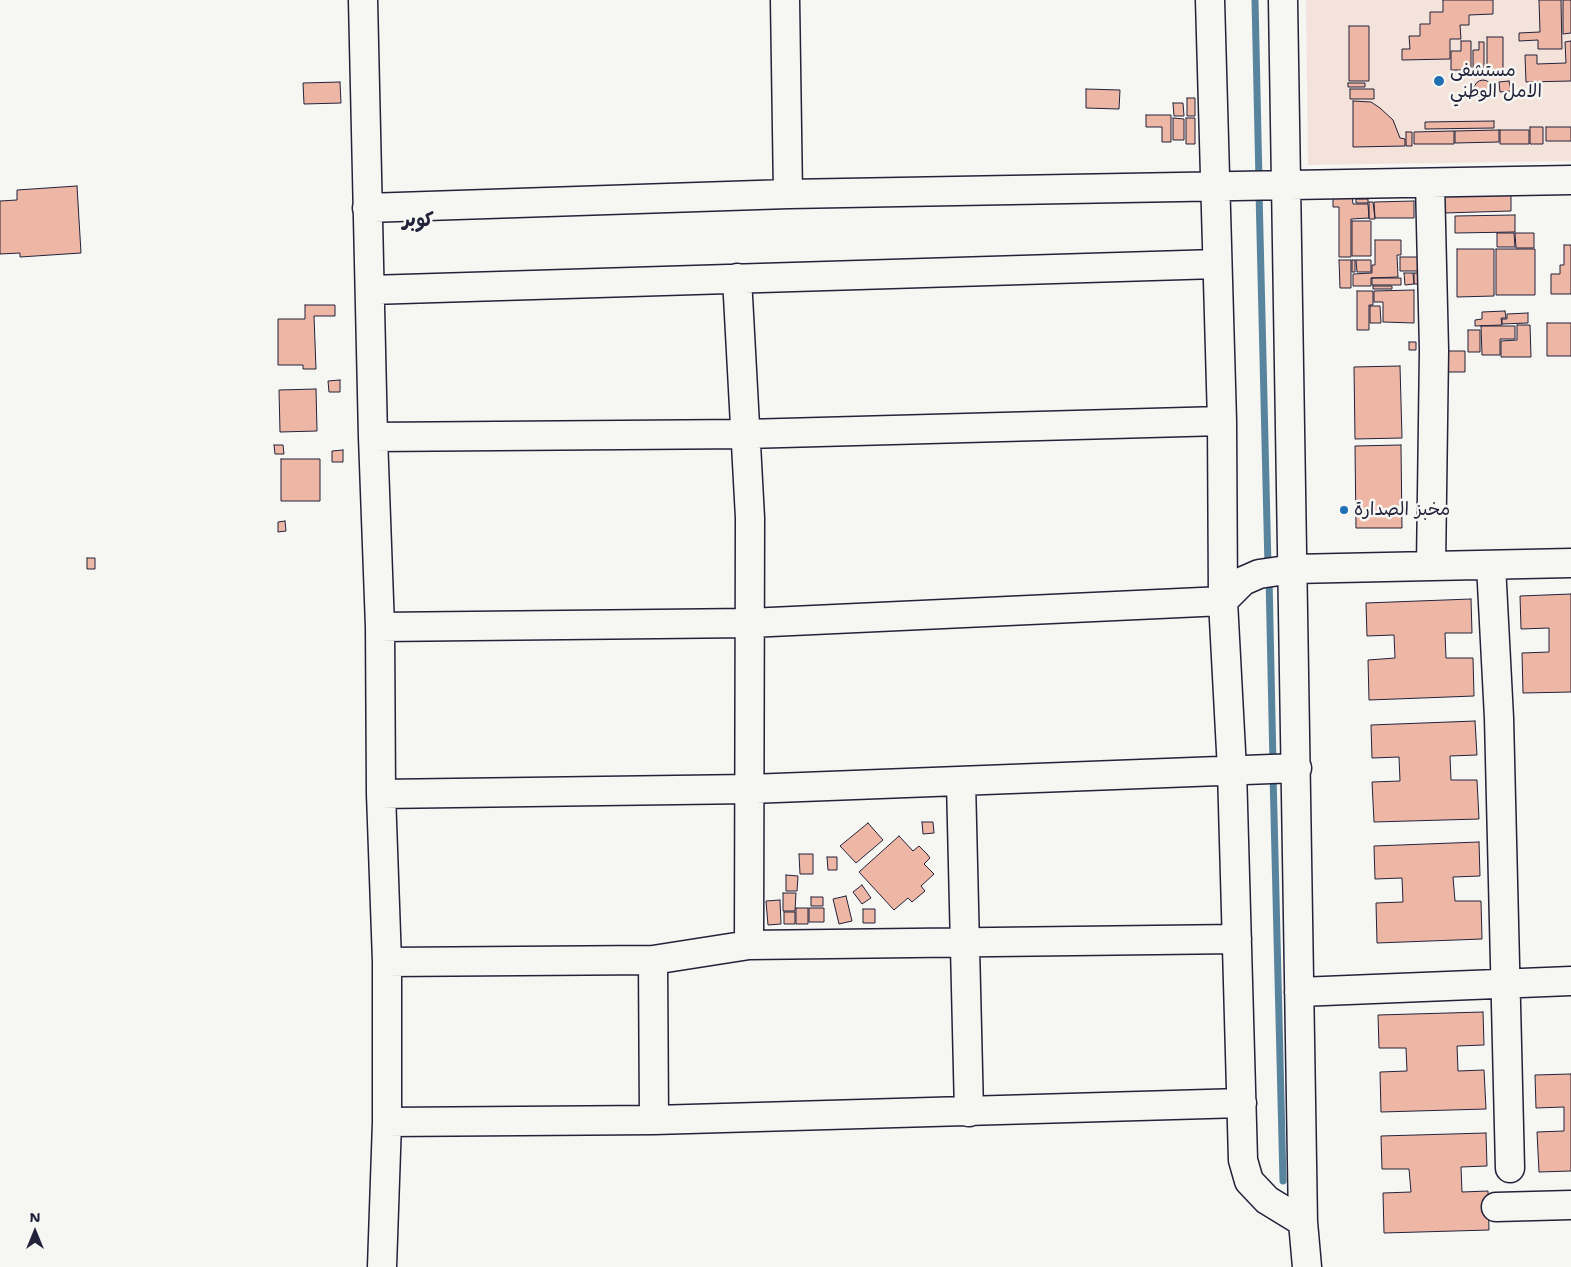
<!DOCTYPE html>
<html>
<head>
<meta charset="utf-8">
<style>
	body { margin:0 }
	#map { position:relative; width:1571px; height:1267px; overflow:hidden; background:#f6f6f2; font-family:"Shantell Sans",sans-serif }
	canvas { display:block }
	.north { position:absolute; left:10px; top:1207px; width:50px; height:50px; -webkit-text-stroke:4px #f6f6f2; paint-order:stroke; rotate:0deg; font-size:14px; font-weight:700; line-height:20px; text-align:center; color:#22223b }
	.north::after { content:''; display:block; margin:auto; width:18px; height:22px; background:#22223b; clip-path:polygon(50% 0,100% 100%,50% 72%,0 100%) }
</style>
</head>
<body>
<div id="map">
<canvas width="1571" height="1267"></canvas>
<div class="north">N</div>
</div>
<script>
const ctx = document.querySelector('canvas').getContext('2d');
ctx.lineJoin = 'round';
function fillPath(path, color) { ctx.fillStyle = color; ctx.fill(path, 'evenodd'); }
const shape = rows => new Path2D(rows.map(r => 'M' + r).join(''));
function trace(path, color, width, dash) { ctx.strokeStyle = color; ctx.lineWidth = width; ctx.lineCap = dash ? 'butt' : 'round'; ctx.setLineDash(dash || []); ctx.stroke(path); }
function label(font, color, halo, rows, align = 'center') {
  ctx.font = font + ' "Shantell Sans","Playpen Sans Arabic",sans-serif'; ctx.lineWidth = 5; ctx.setLineDash([]); ctx.textBaseline = 'middle'; ctx.strokeStyle = halo; ctx.fillStyle = color; for (const [text, x, y, turn = 0] of rows) {
    ctx.save(); ctx.translate(x, y); ctx.rotate((+turn || 0) * Math.PI / 180); ctx.textAlign = isNaN(turn) ? turn : align; if (halo) ctx.strokeText(text, 0, 0); ctx.fillText(text, 0, 0); ctx.restore();
  }
}
fillPath(shape([
	[1306,0,1571,0,1571,161,1308,165]
]), '#f4e3db');
trace(shape([
	[1255,0,1259,181],
	[1259,192,1268,566],
	[1269,577,1273,764],
	[1273,774,1283,1181]
]), '#59849d', 7);
const building = shape([
	[1443,0,1493,0,1493,14,1469,15,1469,25,1460,25,1461,39,1450,39,1450,59,1402,60,1402,49,1410,49,1409,36,1420,36,1420,24,1430,24,1430,12,1443,12,1443,0],
	[1539,0,1561,0,1562,49,1538,49,1538,40,1519,41,1519,33,1540,32,1539,0],
	[1563,0,1571,0,1571,33,1563,34,1563,0],
	[1349,26,1369,26,1369,81,1349,81,1349,26],
	[1487,37,1503,37,1503,76,1487,76,1487,37],
	[1461,41,1471,41,1471,70,1451,70,1451,51,1461,51,1461,41],
	[1571,41,1571,81,1526,82,1525,55,1537,55,1537,64,1566,63,1565,42,1571,41],
	[1479,42,1484,42,1484,75,1473,75,1473,50,1479,50,1479,42],
	'1474 89a9 9 0 1 1 18 0a9 9 0 1 1-18 0Z',
	[1509,81,1511,91,1500,92,1499,82,1509,81],
	[340,82,341,103,304,104,303,83,340,82],
	[1348,83,1365,83,1365,87,1348,87,1348,83],
	[1086,89,1120,90,1119,109,1086,108,1086,89],
	[1350,89,1374,89,1374,99,1350,99,1350,89],
	[1187,98,1195,98,1195,116,1187,116,1187,98],
	[1353,101,1371,102,1380,108,1393,120,1400,138,1405,139,1405,146,1353,147,1353,101],
	[1173,103,1183,103,1184,116,1174,116,1173,103],
	[1146,115,1171,115,1171,142,1162,142,1162,127,1146,127,1146,115],
	[1173,118,1184,119,1184,140,1173,140,1173,118],
	[1186,118,1195,118,1195,144,1186,144,1186,118],
	[1494,121,1494,128,1425,129,1425,122,1494,121],
	[1530,127,1543,127,1543,144,1530,144,1530,127],
	[1546,127,1571,127,1571,141,1546,141,1546,127],
	[1499,130,1499,142,1455,143,1455,131,1499,130],
	[1500,130,1529,130,1529,144,1500,144,1500,130],
	[1454,131,1454,144,1414,144,1414,132,1454,131],
	[1406,132,1412,132,1412,146,1406,146,1406,132],
	[77,186,81,253,20,257,20,253,0,254,0,201,17,200,17,190,77,186],
	[1511,193,1511,211,1444,213,1443,194,1511,193],
	[1333,195,1352,195,1353,204,1368,204,1369,218,1351,219,1351,257,1339,257,1339,207,1333,207,1333,195],
	[1356,199,1368,199,1368,203,1356,203,1356,199],
	[1414,201,1414,218,1375,218,1374,202,1414,201],
	[1369,202,1373,202,1375,219,1369,219,1369,202],
	[1515,215,1515,232,1455,233,1455,216,1515,215],
	[1352,221,1371,221,1371,256,1352,256,1352,221],
	[1497,233,1514,233,1515,247,1497,247,1497,233],
	[1515,233,1534,233,1534,248,1516,248,1515,233],
	[1375,240,1401,240,1401,255,1397,255,1398,277,1371,278,1371,286,1353,286,1353,274,1372,273,1372,265,1375,265,1375,240],
	[1564,245,1571,245,1571,294,1551,294,1551,274,1560,274,1560,265,1564,265,1564,245],
	[1457,249,1494,249,1494,296,1457,297,1457,249],
	[1496,249,1535,249,1535,295,1496,295,1496,249],
	[1400,257,1428,257,1429,271,1400,271,1400,257],
	[1339,260,1351,260,1351,288,1340,288,1339,260],
	[1352,260,1355,260,1355,272,1352,272,1352,260],
	[1356,260,1371,260,1371,272,1357,272,1356,260],
	[1404,273,1413,273,1414,284,1405,285,1404,273],
	[1414,273,1421,273,1421,284,1414,284,1414,273],
	[1372,278,1401,278,1401,285,1372,285,1372,278],
	[1373,286,1392,286,1392,289,1373,289,1373,286],
	[1414,290,1414,323,1383,322,1383,302,1374,302,1374,291,1414,290],
	[1357,291,1373,291,1373,305,1369,305,1369,330,1357,330,1357,291],
	[305,305,335,305,335,316,314,316,316,369,303,369,303,365,278,365,278,319,305,319,305,305],
	[1370,306,1380,306,1381,323,1370,323,1370,306],
	[1505,311,1506,318,1501,318,1502,325,1475,326,1475,320,1482,319,1482,312,1505,311],
	[1528,313,1528,323,1502,324,1502,319,1507,319,1507,314,1528,313],
	[1547,323,1571,323,1571,356,1547,356,1547,323],
	[1517,325,1530,325,1531,357,1501,357,1501,341,1517,340,1517,325],
	[1481,326,1515,326,1515,339,1500,339,1500,355,1482,355,1481,326],
	[1468,330,1480,330,1480,352,1468,352,1468,330],
	[1409,342,1416,342,1416,350,1409,350,1409,342],
	[1446,351,1465,351,1465,372,1446,372,1446,351],
	[1400,366,1402,438,1355,439,1354,367,1400,366],
	[340,380,340,392,329,392,328,381,340,380],
	[316,389,317,431,280,432,279,390,316,389],
	[274,445,283,445,284,454,275,454,274,445],
	[1401,445,1402,528,1356,528,1355,446,1401,445],
	[343,450,343,462,332,462,332,451,343,450],
	[281,459,320,459,320,501,281,501,281,459],
	[285,521,286,531,278,532,278,522,285,521],
	[87,558,95,558,95,569,87,569,87,558],
	[1571,594,1571,692,1523,693,1522,653,1549,652,1549,628,1521,629,1520,596,1571,594],
	[1471,599,1472,633,1445,633,1446,658,1473,658,1474,696,1369,700,1368,660,1395,658,1394,635,1367,636,1366,603,1471,599],
	[1475,721,1477,755,1450,756,1451,780,1477,780,1479,819,1374,822,1372,782,1400,781,1399,757,1372,758,1371,725,1475,721],
	[922,822,933,822,934,833,923,834,922,822],
	[868,823,883,840,856,863,840,846,868,823],
	[899,836,913,851,919,846,927,854,930,858,924,864,934,874,921,886,925,891,912,902,908,898,894,910,859,872,899,836],
	[1479,842,1480,876,1453,877,1455,901,1481,901,1482,939,1377,943,1376,903,1403,902,1402,878,1375,879,1374,846,1479,842],
	[799,854,813,854,813,874,800,874,799,854],
	[827,857,837,857,837,870,828,870,827,857],
	[786,875,798,876,797,891,786,891,786,875],
	[862,885,871,898,862,904,853,892,862,885],
	[783,893,796,893,795,911,783,911,783,893],
	[846,896,852,921,839,924,833,899,846,896],
	[811,897,823,897,823,906,811,906,811,897],
	[780,900,781,924,768,925,766,901,780,900],
	[796,908,808,908,808,924,796,924,796,908],
	[809,908,824,908,824,922,809,922,809,908],
	[863,909,875,909,875,923,863,923,863,909],
	[784,912,795,912,795,924,784,924,784,912],
	[1483,1012,1484,1045,1457,1046,1458,1071,1484,1070,1486,1109,1381,1112,1380,1072,1407,1071,1406,1048,1379,1048,1378,1015,1483,1012],
	[1571,1074,1571,1171,1539,1172,1537,1132,1564,1131,1564,1107,1536,1108,1535,1075,1571,1074],
	[1486,1133,1487,1166,1461,1167,1462,1192,1488,1191,1489,1230,1384,1233,1383,1193,1411,1192,1409,1169,1382,1169,1381,1136,1486,1133]
]);
fillPath(building, '#eeb6a5');
trace(building, '#22223b', 1);
const minor = shape([
	[363,0,373,437,380,627,381,794,387,962,387,1122,382,1267],
	[785,0,788,194],
	[1210,0,1222,421,1223,601,1232,770,1243,1160,1249,1181,1267,1200,1303,1222],
	[1283,0,1303,1222,1307,1267],
	[1430,183,1434,350,1431,566],
	[367,208,788,194,1571,180],
	[737,278,750,518,749,945],
	[370,290,1217,264],
	[373,437,746,434,1222,421],
	[1491,565,1499,718,1510,1168],
	[380,627,749,623,1223,601,1243,581,1259,574,1293,569,1571,563],
	[961,782,969,1112],
	[381,794,750,789,1297,768],
	[653,960,654,1120],
	[387,962,653,960,749,945,1237,939],
	[1299,992,1571,981],
	[387,1122,654,1120,1242,1103],
	[1496,1207,1571,1205]
]);
trace(minor, '#22223b', 31);
trace(minor, '#f6f6f2', 28);
for (const [x, y, r, color] of [
	[1439,81,6,"#1f6fb2"],
	[1344,510,5,"#1f6fb2"]
]) { const dot = new Path2D(); dot.arc(x, y, r, 0, 2 * Math.PI); ctx.fillStyle = color; ctx.fill(dot); trace(dot, '#f6f6f2', 2); }
label('18px', '#22223b', '#f6f6f2', [
	["مستشفى",1450,71],
	["الامل الوطني",1450,92],
	["مخبز الصدارة",1354,510]
], 'left');
label('bold 19px', '#22223b', '#f6f6f2', [
	["كوبر",418,221]
]);
</script>
</body>
</html>
